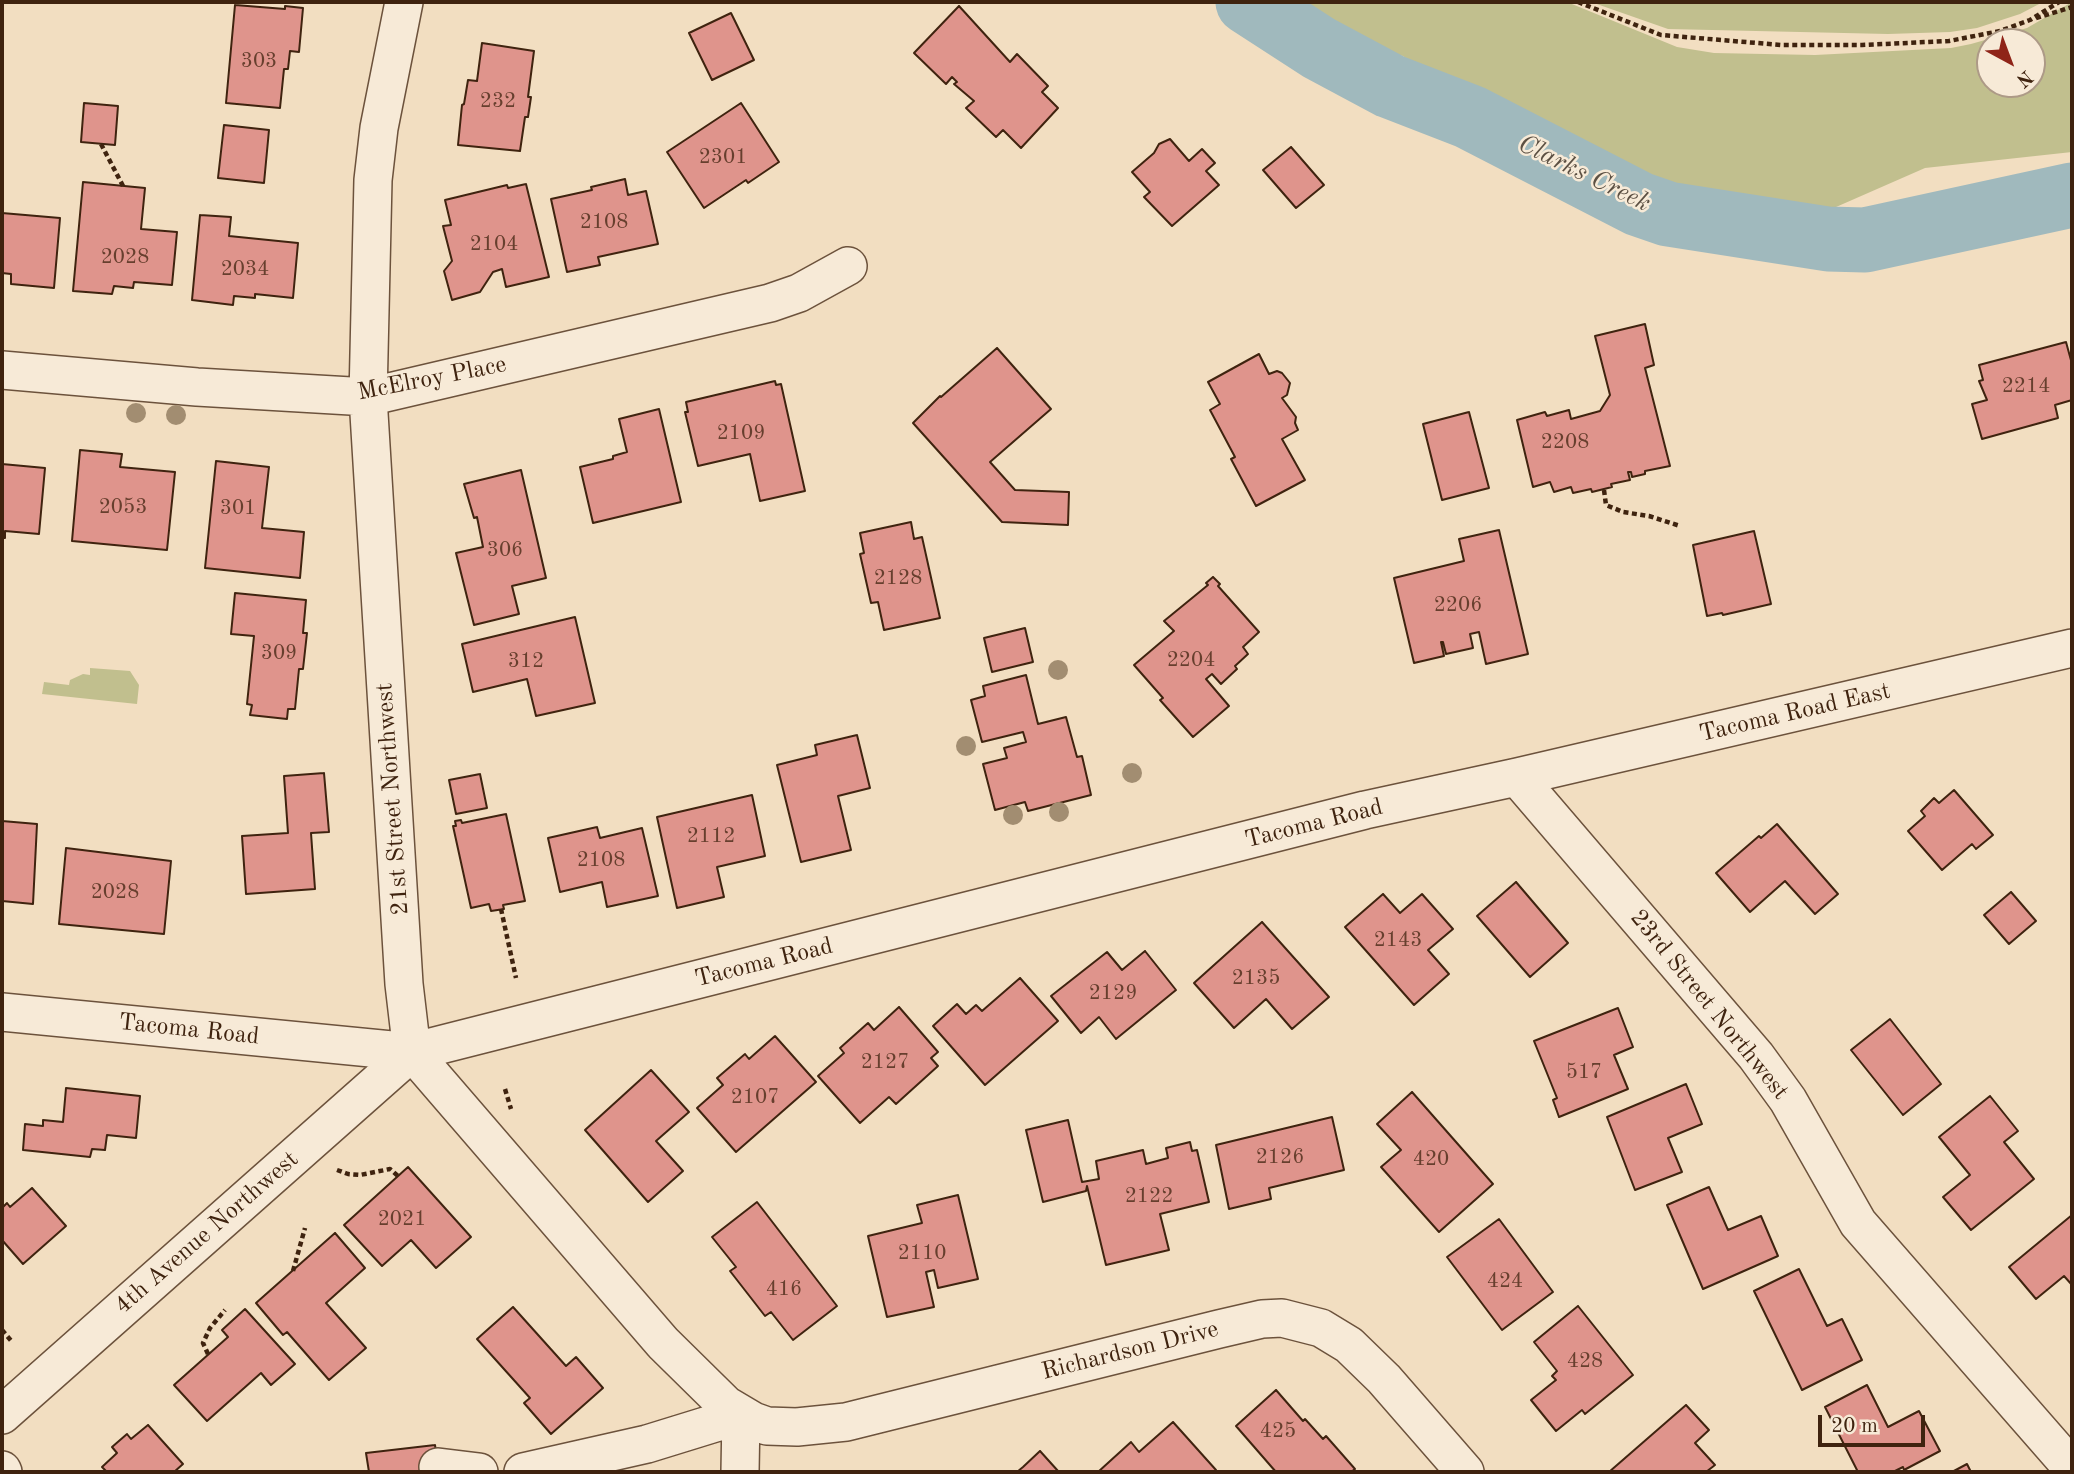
<!DOCTYPE html>
<html>
<head>
<meta charset="utf-8">
<style>
	body { margin:0 }
	#map { position:relative; width:2074px; height:1474px; overflow:hidden; background:#f2dec1; font-family:"Old Standard TT",serif }
	canvas { display:block }
	.frame { position:absolute; inset:0; border:4px solid #3f230f; pointer-events:none }
	.north { position:absolute; left:1976px; top:28px; width:70px; height:70px; box-sizing:border-box; background:#f7ead7; border:2px solid #ad9a87; border-radius:50%; rotate:139deg; font-size:19px; font-weight:700; line-height:28px; text-align:center; color:#3f230f }
	.north::after { content:''; display:block; margin:auto; width:24px; height:32px; background:#8f2418; clip-path:polygon(50% 0,100% 100%,50% 72%,0 100%) }
	.scale { position:absolute; left:1818px; top:1415px; width:107px; height:32px; box-sizing:border-box; border:4px solid #3f230f; border-top:0; padding-left:9px; font-size:21px; line-height:24px; white-space:nowrap; color:#3f230f; -webkit-text-stroke:5px #f7ead7; paint-order:stroke }
</style>
</head>
<body>
<div id="map">
<canvas width="2074" height="1474"></canvas>
<div class="frame"></div>
<div class="north">N</div>
<div class="scale">20 m</div>
</div>
<script>
const ctx = document.querySelector('canvas').getContext('2d');
ctx.lineJoin = 'round';
function fillPath(path, color) { ctx.fillStyle = color; ctx.fill(path, 'evenodd'); }
const shape = rows => new Path2D(rows.map(r => 'M' + r).join(''));
function trace(path, color, width, dash) { ctx.strokeStyle = color; ctx.lineWidth = width; ctx.lineCap = dash ? 'butt' : 'round'; ctx.setLineDash(dash || []); ctx.stroke(path); }
function label(font, color, halo, rows, align = 'center') {
  ctx.font = font + ' "Old Standard TT",serif'; ctx.lineWidth = 5; ctx.setLineDash([]); ctx.textBaseline = 'middle'; ctx.strokeStyle = halo; ctx.fillStyle = color; for (const [text, x, y, turn = 0] of rows) {
    ctx.save(); ctx.translate(x, y); ctx.rotate((+turn || 0) * Math.PI / 180); ctx.textAlign = isNaN(turn) ? turn : align; if (halo) ctx.strokeText(text, 0, 0); ctx.fillText(text, 0, 0); ctx.restore();
  }
}
fillPath(shape([
	[1277,2,1567,2,1677,47,1714,53,1815,55,1951,48,1971,44,2027,28,2072,2,2072,152,1925,168,1795,225,1702,210,1524,125,1447,91,1403,56,1358,44],
	[1990,42,2032,42,2032,84,1990,84],
	[1591,2,2043,2,2020,14,1977,28,1950,32,1888,34,1668,29],
	[90,668,130,671,139,685,137,704,42,694,44,682,69,685,70,680,83,674,90,675]
]), '#c1bf8e');
trace(shape([
	[1248,2,1319,48,1390,86,1470,117,1639,204,1668,214,1828,239,1865,240,2072,195]
]), '#a0b9bd', 65);
const building = shape([
	[235,5,285,9,285,6,303,8,299,52,290,51,288,69,284,69,280,108,226,103,235,5],
	[959,6,1010,62,1017,54,1048,86,1042,92,1058,108,1021,148,1003,130,996,137,966,108,974,101,954,84,957,82,952,77,946,84,914,53,959,6],
	[731,13,754,60,712,80,689,33,731,13],
	[482,43,534,51,528,97,531,97,528,117,525,117,520,151,458,145,462,105,464,104,468,80,477,81,482,43],
	[84,103,118,106,115,145,81,142,84,103],
	[741,103,779,162,748,183,746,180,704,208,667,152,741,103],
	[224,125,269,130,264,183,218,178,224,125],
	[1170,139,1189,161,1202,149,1215,163,1206,171,1219,185,1172,226,1144,197,1150,192,1132,172,1154,153,1159,144,1170,139],
	[1291,147,1324,185,1296,208,1263,170,1291,147],
	[625,179,628,195,646,191,658,244,598,257,600,265,567,272,551,199,592,190,591,187,625,179],
	[83,182,145,188,141,229,177,232,172,285,134,282,133,288,114,286,112,294,73,291,83,182],
	[526,184,549,277,506,287,502,269,493,272,480,292,452,300,444,271,452,261,443,226,451,225,445,200,507,185,508,188,526,184],
	[2,213,60,218,54,288,11,284,11,274,2,273,2,213],
	[200,215,231,217,229,236,298,243,293,298,255,294,255,298,234,296,233,305,192,300,200,215],
	[1645,324,1654,365,1645,368,1670,466,1645,471,1645,474,1632,477,1631,472,1628,472,1630,480,1611,484,1612,487,1592,492,1591,489,1573,493,1571,487,1554,492,1550,482,1533,487,1517,420,1545,412,1547,416,1569,410,1571,419,1600,411,1610,395,1595,336,1645,324],
	[2066,342,2072,364,2072,400,2055,405,2058,418,1982,439,1972,404,1987,400,1979,381,1983,380,1979,365,2066,342],
	[997,348,1051,409,990,462,1015,490,1069,492,1068,525,1002,522,913,423,940,396,941,397,997,348],
	[1259,354,1269,374,1277,371,1282,373,1290,383,1287,395,1282,398,1296,417,1295,423,1298,430,1282,439,1305,480,1256,506,1231,459,1235,457,1210,410,1220,404,1208,382,1259,354],
	[775,381,776,385,781,384,805,491,760,501,750,454,698,466,685,412,688,412,686,402,775,381],
	[659,409,681,502,593,523,580,467,613,459,613,456,627,452,619,419,659,409],
	[1469,412,1489,488,1442,500,1423,424,1469,412],
	[80,450,122,454,120,467,175,472,167,550,72,541,80,450],
	[216,461,269,467,262,528,304,532,300,578,205,568,216,461],
	[2,464,45,468,39,534,5,531,5,538,2,538,2,464],
	[521,470,546,578,512,586,519,614,474,625,456,553,483,547,477,517,474,518,464,484,521,470],
	[911,522,914,539,922,537,940,618,884,630,878,602,871,603,860,554,864,553,860,533,911,522],
	[1499,530,1528,654,1486,664,1479,632,1470,634,1473,648,1446,654,1443,642,1441,642,1444,656,1414,663,1394,578,1464,561,1459,539,1499,530],
	[1754,531,1771,604,1723,615,1722,613,1707,616,1693,545,1754,531],
	[1213,577,1220,584,1218,586,1259,632,1243,647,1248,654,1235,666,1237,669,1221,684,1212,674,1206,679,1229,706,1193,737,1160,700,1163,698,1134,665,1174,631,1164,621,1208,585,1206,583,1213,577],
	[235,593,306,600,303,633,307,633,303,669,299,669,295,709,288,709,287,719,250,715,252,705,247,704,254,636,231,634,235,593],
	[575,617,595,703,536,716,527,679,473,692,462,644,575,617],
	[1025,628,1033,662,992,672,984,638,1025,628],
	[1026,675,1038,724,1066,717,1077,757,1082,756,1091,795,1028,811,1025,802,995,810,983,764,1007,758,1004,748,1026,742,1023,732,982,742,971,700,985,696,983,686,1026,675],
	[857,735,870,788,838,796,851,850,801,862,777,765,817,755,815,745,857,735],
	[324,773,329,832,311,833,315,889,246,894,242,836,288,833,284,776,324,773],
	[480,774,487,808,456,814,449,780,480,774],
	[1954,790,1993,835,1976,849,1972,844,1942,870,1908,831,1925,816,1921,811,1934,798,1939,803,1954,790],
	[752,795,765,856,717,867,724,897,677,908,657,817,752,795],
	[506,814,525,901,503,905,504,909,491,911,489,904,471,908,453,826,456,826,455,821,461,820,462,823,506,814],
	[2,821,37,824,33,904,2,901,2,821],
	[1777,824,1838,894,1815,914,1785,881,1750,912,1716,873,1759,836,1761,838,1777,824],
	[597,827,600,838,642,828,658,896,607,907,602,882,560,892,548,838,597,827],
	[66,848,171,861,164,934,59,924,66,848],
	[1516,882,1568,943,1530,977,1477,916,1516,882],
	[2011,892,2036,921,2009,944,1984,915,2011,892],
	[1383,894,1400,913,1422,894,1453,929,1428,950,1449,974,1414,1005,1345,927,1383,894],
	[1262,922,1329,997,1292,1029,1266,999,1234,1028,1194,983,1262,922],
	[1145,951,1176,990,1116,1039,1099,1017,1081,1033,1051,996,1107,952,1122,970,1145,951],
	[1020,978,1058,1021,985,1085,933,1026,957,1004,966,1014,976,1005,982,1011,1020,978],
	[899,1007,938,1052,931,1058,938,1066,896,1104,889,1097,860,1123,818,1076,844,1053,840,1048,868,1023,874,1030,899,1007],
	[1618,1008,1633,1047,1614,1055,1628,1089,1559,1117,1553,1100,1557,1098,1534,1041,1618,1008],
	[1890,1019,1941,1084,1903,1115,1851,1050,1890,1019],
	[775,1036,816,1082,736,1152,697,1108,723,1085,717,1078,745,1054,749,1059,775,1036],
	[651,1070,689,1112,656,1141,683,1171,648,1202,585,1130,651,1070],
	[1686,1084,1702,1124,1668,1138,1682,1172,1635,1190,1607,1117,1686,1084],
	[66,1088,140,1096,136,1138,107,1135,105,1150,92,1149,90,1157,23,1150,25,1124,43,1126,43,1120,63,1122,66,1088],
	[1412,1092,1493,1184,1439,1232,1381,1167,1401,1150,1377,1124,1412,1092],
	[1990,1096,2018,1131,2004,1142,2034,1179,1971,1230,1943,1197,1970,1175,1939,1137,1990,1096],
	[1332,1117,1344,1170,1269,1188,1271,1199,1229,1209,1216,1145,1332,1117],
	[1068,1120,1082,1182,1099,1179,1096,1161,1143,1150,1146,1164,1168,1158,1166,1148,1190,1142,1192,1151,1197,1150,1209,1202,1160,1214,1169,1250,1106,1265,1087,1186,1086,1191,1043,1202,1026,1130,1068,1120],
	[408,1167,471,1237,436,1268,411,1240,382,1266,344,1225,408,1167],
	[1709,1187,1728,1230,1761,1216,1778,1256,1703,1289,1667,1205,1709,1187],
	[32,1188,66,1226,23,1264,2,1240,2,1208,7,1203,10,1207,32,1188],
	[958,1195,978,1279,938,1288,934,1270,926,1272,934,1307,887,1317,868,1236,922,1223,917,1205,958,1195],
	[757,1202,837,1306,793,1340,771,1312,765,1316,730,1271,736,1267,712,1237,757,1202],
	[2072,1215,2072,1285,2064,1276,2036,1299,2009,1267,2072,1215],
	[1499,1219,1553,1292,1502,1330,1447,1257,1499,1219],
	[335,1233,365,1268,326,1303,366,1348,329,1380,287,1332,283,1335,256,1303,335,1233],
	[1799,1269,1827,1326,1842,1319,1862,1360,1802,1390,1754,1291,1799,1269],
	[1578,1306,1633,1375,1585,1414,1582,1410,1556,1431,1531,1400,1556,1380,1552,1376,1557,1371,1534,1342,1578,1306],
	[513,1307,566,1366,576,1357,603,1388,551,1434,524,1403,530,1398,477,1339,513,1307],
	[245,1309,295,1364,271,1385,261,1373,207,1421,174,1385,228,1337,222,1330,245,1309],
	[1867,1385,1888,1427,1919,1411,1940,1451,1904,1470,1903,1467,1893,1472,1858,1472,1825,1407,1867,1385],
	[1276,1390,1303,1421,1305,1419,1323,1439,1326,1436,1355,1469,1351,1472,1276,1472,1236,1426,1276,1390],
	[1686,1405,1709,1430,1695,1443,1715,1465,1706,1472,1609,1472,1686,1405],
	[1173,1422,1216,1470,1213,1472,1098,1472,1131,1442,1139,1452,1173,1422],
	[148,1425,183,1464,174,1472,107,1472,102,1467,117,1453,112,1447,127,1434,131,1439,148,1425],
	[435,1445,439,1472,369,1472,366,1453,435,1445],
	[1040,1451,1058,1471,1017,1472,1023,1467,1040,1451],
	[1967,1464,1971,1472,1952,1472,1967,1464]
]);
fillPath(building, '#df948c');
trace(building, '#3f230f', 2);
const minor = shape([
	[404,2,379,128,373,180,368,397,404,984,412,1052,663,1343,726,1405,753,1421,767,1426,797,1427,846,1422,1219,1329,1262,1319,1282,1318,1321,1328,1349,1345,1384,1379,1465,1472],
	[2,370,197,387,368,397,770,303,799,293,848,266],
	[1517,777,1756,1056,1788,1100,1858,1223,2072,1468],
	[2,1012,412,1052,1365,810,1517,777,2072,648],
	[2,1415,412,1052],
	[438,1467,479,1472],
	[2,1470,3,1472],
	[523,1472,647,1444,741,1415],
	[740,1472,741,1415]
]);
trace(minor, '#6c523c', 40);
trace(shape([
	[1578,2,1661,35,1781,45,1862,45,1949,41,2000,31,2030,20,2059,2],
	[2036,18,2072,7],
	[101,144,123,186],
	[1604,490,1606,505,1623,512,1649,516,1680,526],
	[501,909,516,978],
	[505,1089,511,1109],
	[337,1170,348,1174,360,1175,390,1169,398,1176],
	[293,1271,305,1228],
	[2,1330,13,1343],
	[208,1354,203,1343,210,1328,225,1310]
]), '#3f230f', 4.5, [5, 3.5]);
trace(minor, '#f7ead7', 37);
ctx.fillStyle = '#a28d71';
for (const [x, y] of [
	[136,413],
	[176,415],
	[1058,670],
	[966,746],
	[1132,773],
	[1059,812],
	[1013,815]
]) { ctx.beginPath(); ctx.arc(x, y, 10, 0, 2 * Math.PI); ctx.fill(); }
label('21px', '#673f2e', null, [
	["303",259,61],
	["232",498,101],
	["2301",723,157],
	["2108",604,222],
	["2104",494,244],
	["2028",125,257],
	["2034",245,269],
	["2214",2026,386],
	["2109",741,433],
	["2208",1565,442],
	["2053",123,507],
	["301",238,508],
	["306",505,550],
	["2128",898,578],
	["2206",1458,605],
	["309",279,653],
	["2204",1191,660],
	["312",526,661],
	["2112",711,836],
	["2108",601,860],
	["2028",115,892],
	["2143",1398,940],
	["2135",1256,978],
	["2129",1113,993],
	["2127",885,1062],
	["517",1584,1072],
	["2107",755,1097],
	["2126",1280,1157],
	["420",1431,1159],
	["2122",1149,1196],
	["2021",402,1219],
	["2110",922,1253],
	["424",1505,1281],
	["416",784,1289],
	["428",1585,1361],
	["425",1278,1431]
]);
label('24px', '#3f230f', '#f7ead7', [
	["McElroy Place",432,379,-11],
	["Tacoma Road East",1795,713,-13],
	["21st Street Northwest",393,799,-94],
	["Tacoma Road",1314,824,-14],
	["Tacoma Road",764,963,-14],
	["23rd Street Northwest",1709,1005,51],
	["Tacoma Road",189,1030,6],
	["4th Avenue Northwest",207,1233,-41],
	["Richardson Drive",1130,1351,-14]
]);
label('italic 26px', '#5c5043', '#f7ead7', [
	["Clarks Creek",1584,174,26]
]);
</script>
</body>
</html>
